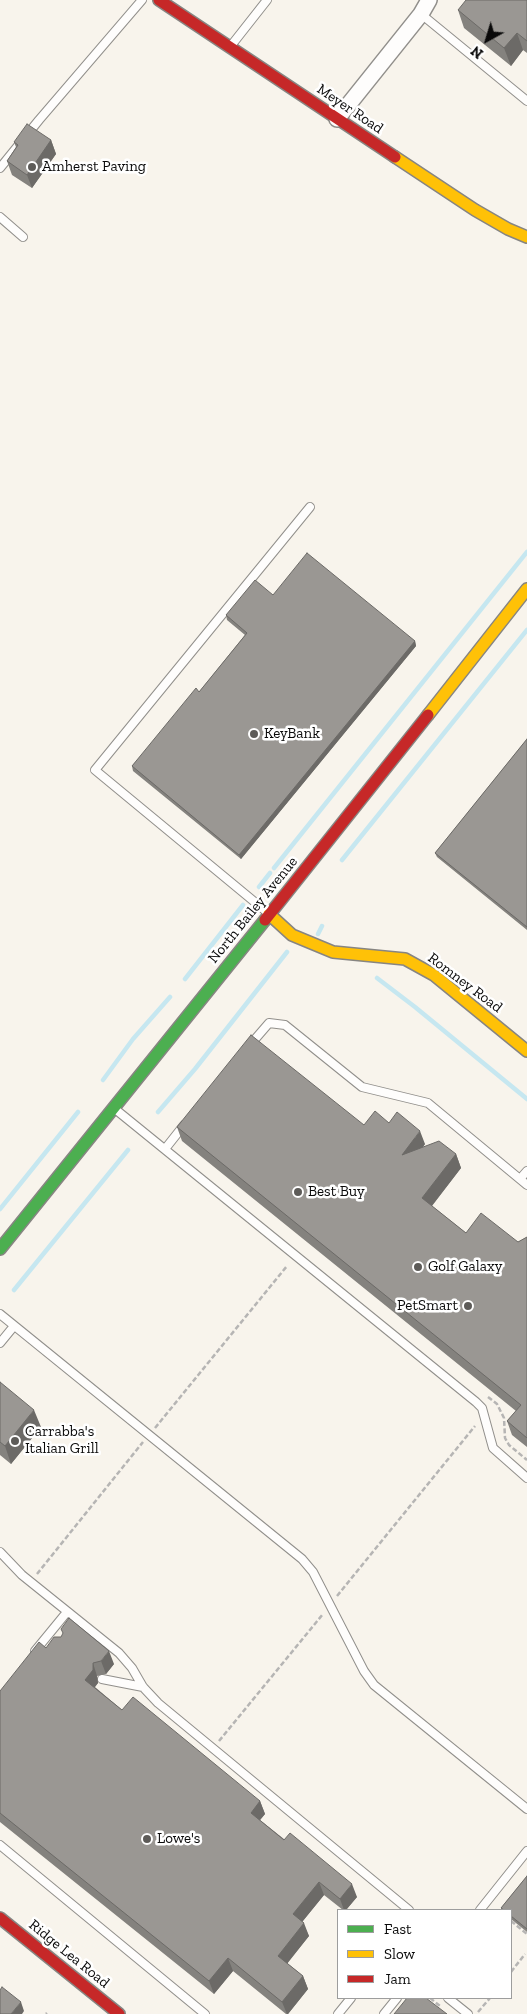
<!DOCTYPE html>
<html>
<head>
<meta charset="utf-8">
<style>
	body { margin:0 }
	#map { position:relative; width:527px; height:2014px; overflow:hidden; background:#f8f4ec; font-family:"Zilla Slab",serif }
	canvas { display:block }
	.legend { position:absolute; left:337px; top:1909px; width:175px; height:90px; box-sizing:border-box; background:#fff; border:1px solid #9d9d9d; margin:0; padding:6px 9px; list-style:none; font-size:15px; color:#090909 }
	.legend li { display:flex; align-items:center; gap:10px; height:25px }
	.legend b { width:25px; border:1px solid #9d9d9d }
	.north { position:absolute; left:462px; top:15px; width:50px; height:50px; -webkit-text-stroke:4px #fff; paint-order:stroke; rotate:219deg; font-size:14px; font-weight:700; line-height:20px; text-align:center; color:#090909 }
	.north::after { content:''; display:block; margin:auto; width:18px; height:22px; background:#090909; clip-path:polygon(50% 0,100% 100%,50% 72%,0 100%) }
</style>
</head>
<body>
<div id="map">
<canvas width="527" height="2014"></canvas>
<ul class="legend">
<li><b style="height:6px;background:#4caf50"></b>Fast</li>
<li><b style="height:6px;background:#ffc107"></b>Slow</li>
<li><b style="height:6px;background:#c62828"></b>Jam</li>
</ul>
<div class="north">N</div>
</div>
<script>
const ctx = document.querySelector('canvas').getContext('2d');
ctx.lineJoin = 'round';
const shape = rows => new Path2D(rows.map(r => 'M' + r).join(''));
function trace(path, color, width, dash) { ctx.strokeStyle = color; ctx.lineWidth = width; ctx.lineCap = dash ? 'butt' : 'round'; ctx.setLineDash(dash || []); ctx.stroke(path); }
function fillPath(path, color) { ctx.fillStyle = color; ctx.fill(path, 'evenodd'); }
function label(font, color, halo, rows, align = 'center') {
  ctx.font = font + ' "Zilla Slab",serif'; ctx.lineWidth = 5; ctx.setLineDash([]); ctx.textBaseline = 'middle'; ctx.strokeStyle = halo; ctx.fillStyle = color; for (const [text, x, y, turn = 0] of rows) {
    ctx.save(); ctx.translate(x, y); ctx.rotate((+turn || 0) * Math.PI / 180); ctx.textAlign = isNaN(turn) ? turn : align; if (halo) ctx.strokeText(text, 0, 0); ctx.fillText(text, 0, 0); ctx.restore();
  }
}
trace(shape([
	[342,860,527,630],
	[274,868,527,552],
	[259,887,270,873],
	[318,934,322,926],
	[377,978,415,1007,527,1099],
	[185,979,243,905],
	[103,1080,133,1039,170,997],
	[158,1112,195,1069,287,952],
	[0,1209,78,1112],
	[14,1290,128,1150]
]), '#c6e7f0', 4.5);
const lane = shape([
	[421,14,527,101],
	[230,47,267,0],
	[0,168,39,120,142,0],
	[0,217,23,237],
	[268,913,95,770,310,507],
	[250,1045,269,1023,285,1025,362,1087,428,1103,527,1185],
	[115,1109,476,1402,482,1408,493,1448,527,1478],
	[165,1149,184,1125],
	[520,1179,527,1171],
	[0,1314,302,1559,313,1572,364,1671,374,1685,527,1809],
	[0,1343,14,1326],
	[0,1552,22,1575,119,1653,132,1668,143,1687,158,1703,409,1910],
	[35,1651,67,1612],
	[102,1679,143,1687],
	[0,1845,205,2014],
	[480,1910,527,1851],
	[448,1998,468,2014],
	[338,2014,351,1998],
	[384,2014,397,1998]
]);
const street = shape([
	[337,119,421,14,429,0]
]);
const fast = shape([
	[0,1249,265,920]
]);
const slow = shape([
	[395,157,475,210,508,229,527,237],
	[428,715,527,589],
	[269,914,292,935,333,952,405,959,434,975,527,1051]
]);
const jam = shape([
	[159,0,395,157],
	[265,920,428,715],
	[0,1918,119,2014]
]);
trace(lane, '#918f8b', 10);
trace(street, '#918f8b', 18);
trace(fast, '#878582', 14);
trace(slow, '#878582', 14);
trace(jam, '#878582', 14);
trace(shape([
	[488,1397,497,1404,504,1418,505,1438,509,1445,527,1460],
	[155,1428,287,1266],
	[37,1574,143,1442],
	[337,1596,475,1426],
	[219,1741,323,1614],
	[511,1921,527,1934],
	[511,1972,525,1954],
	[430,1998,440,2006],
	[478,2012,490,1998],
	[46,2014,47,2013]
]), '#b6b5b4', 2.5, [5, 2.5]);
trace(lane, '#fefdfc', 8);
trace(street, '#fefdfc', 15);
trace(fast, '#4caf50', 11);
trace(slow, '#ffc107', 11);
trace(jam, '#c62828', 11);
fillPath(shape([
	[527,0,527,53,523,50,511,66,464,28,458,10],
	[51,140,56,154,32,188,12,175,7,161,16,147,14,142],
	[273,595,415,641,416,646,241,859,133,771,132,766,199,692,245,635,227,620,226,615],
	[527,739,527,930,437,857,435,853],
	[389,1123,425,1144,423,1147,456,1154,461,1168,432,1206,466,1233,518,1242,527,1237,527,1447,512,1435,507,1421,516,1411,182,1141,177,1127,364,1125],
	[0,1382,41,1427,11,1464,0,1455],
	[46,1648,114,1664,106,1674,97,1676,98,1683,95,1687,122,1710,260,1801,265,1814,260,1820,357,1897,346,1910,343,1910,324,1895,302,1922,309,1936,287,1963,303,1976,308,1989,288,2014,286,2014,233,1971,214,1994,0,1822,0,1691],
	[527,1876,527,1932,511,1919,511,1910,502,1910,501,1908]
]), '#84827e');
fillPath(shape([
	[517,33,523,50,511,66,504,48],
	[51,140,56,154,32,188,27,175],
	[415,641,416,646,241,859,239,855],
	[420,1131,425,1144,407,1169,402,1155],
	[456,1154,461,1168,427,1212,422,1198],
	[34,1410,41,1427,11,1464,5,1446],
	[109,1651,114,1664,106,1674,101,1661],
	[93,1663,97,1676,98,1683,90,1693,85,1680],
	[260,1801,265,1814,255,1826,251,1813],
	[319,1882,324,1895,298,1927,293,1914],
	[352,1884,357,1897,346,1910,344,1910,340,1899],
	[304,1923,309,1936,283,1969,278,1956],
	[228,1958,233,1971,214,1994,209,1981],
	[303,1976,308,1989,288,2014,287,2014,282,2002],
	[21,2002,24,2011,22,2014,11,2014]
]), '#6c6a67');
const building = shape([
	[466,0,527,0,527,41,517,33,504,48,458,10,466,0],
	[27,124,51,140,27,175,7,161,18,145,14,142,27,124],
	[307,553,415,641,239,855,132,766,196,688,199,692,247,633,226,615,255,580,273,595,307,553],
	[527,739,527,927,435,853,527,739],
	[251,1035,364,1125,375,1111,389,1123,397,1112,420,1131,402,1155,439,1141,456,1154,422,1198,466,1233,481,1213,518,1242,527,1237,527,1438,507,1421,521,1405,177,1127,251,1035],
	[0,1382,34,1410,5,1446,0,1442,0,1382],
	[69,1618,109,1651,101,1661,93,1663,93,1670,85,1680,122,1710,133,1697,260,1801,251,1813,284,1840,290,1833,352,1884,340,1899,319,1882,293,1914,304,1923,278,1956,303,1976,282,2002,228,1958,209,1981,0,1813,0,1691,39,1642,46,1648,54,1637,61,1637,63,1633,61,1629,69,1618],
	[527,1876,527,1929,511,1916,511,1910,504,1910,501,1908,527,1876],
	[2,1987,21,2002,11,2014,0,2014,0,1990,2,1987],
	[407,1998,426,1998,447,2014,394,2014,407,1998]
]);
fillPath(building, '#9a9793');
trace(building, '#6c6a67', 1);
for (const [x, y, r, color] of [
	[32,167,5,"#5d5b58"],
	[254,734,5,"#5d5b58"],
	[298,1192,5,"#5d5b58"],
	[418,1267,5,"#5d5b58"],
	[468,1306,5,"#5d5b58"],
	[15,1441,5,"#5d5b58"],
	[147,1839,5,"#5d5b58"]
]) { const dot = new Path2D(); dot.arc(x, y, r, 0, 2 * Math.PI); ctx.fillStyle = color; ctx.fill(dot); trace(dot, '#fff', 2); }
label('15px', '#090909', '#fff', [
	["Meyer Road",350,109,34],
	["North Bailey Avenue",253,910,-51],
	["Romney Road",465,983,37],
	["Ridge Lea Road",69,1954,39]
]);
label('15px', '#090909', '#fff', [
	["Amherst Paving",42,167],
	["KeyBank",264,734],
	["Best Buy",308,1192],
	["Golf Galaxy",428,1267],
	["PetSmart",458,1306,"right"],
	["Carrabba's",25,1432],
	["Italian Grill",25,1449],
	["Lowe's",157,1839]
], 'left');
</script>
</body>
</html>
